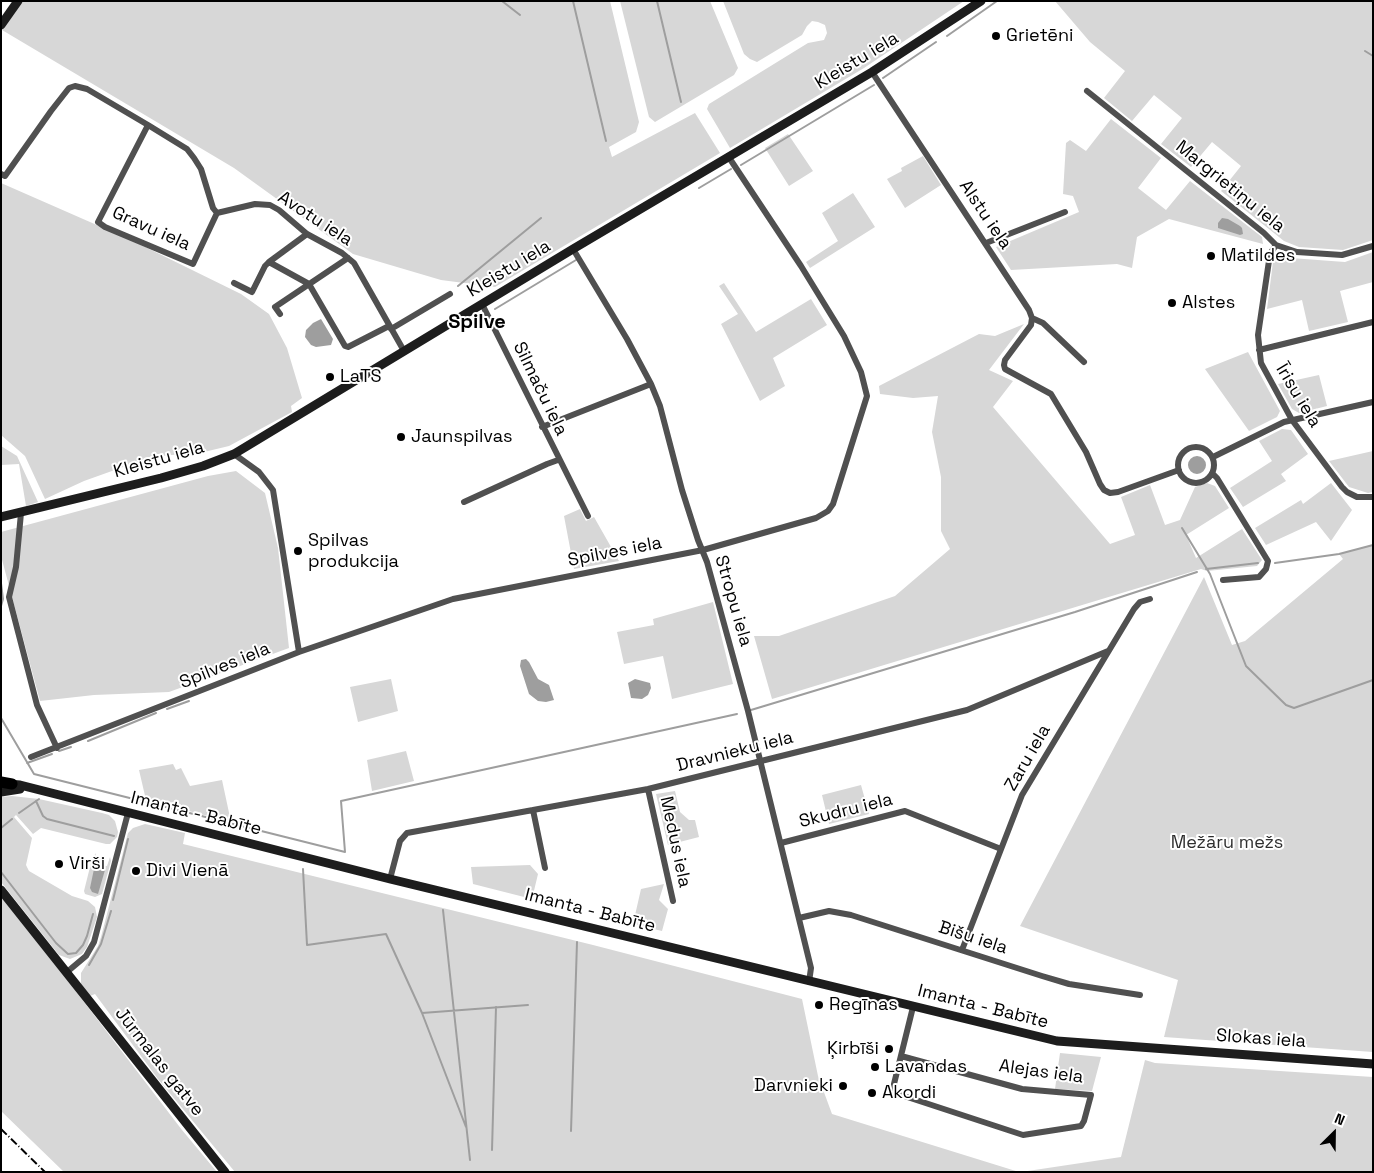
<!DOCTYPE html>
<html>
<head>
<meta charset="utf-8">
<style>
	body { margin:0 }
	#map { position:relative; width:1374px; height:1173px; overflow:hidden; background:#fff; font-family:"Space Grotesk",sans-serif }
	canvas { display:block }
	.frame { position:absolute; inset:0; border:2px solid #000; pointer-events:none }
	.north { position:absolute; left:1309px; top:1108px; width:50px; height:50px; -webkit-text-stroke:4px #fff; paint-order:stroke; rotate:23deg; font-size:14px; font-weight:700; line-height:20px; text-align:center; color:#000 }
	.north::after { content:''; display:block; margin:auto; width:18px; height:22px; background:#000; clip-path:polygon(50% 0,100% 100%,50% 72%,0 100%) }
</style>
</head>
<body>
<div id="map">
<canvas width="1374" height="1173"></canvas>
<div class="frame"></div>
<div class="north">N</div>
</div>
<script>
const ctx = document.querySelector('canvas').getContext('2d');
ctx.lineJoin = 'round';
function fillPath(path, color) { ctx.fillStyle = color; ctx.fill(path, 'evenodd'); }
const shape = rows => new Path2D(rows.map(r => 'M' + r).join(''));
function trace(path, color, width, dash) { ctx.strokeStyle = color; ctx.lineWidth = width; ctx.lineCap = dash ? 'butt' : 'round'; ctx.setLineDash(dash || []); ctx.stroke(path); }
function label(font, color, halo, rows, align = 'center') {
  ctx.font = font + ' "Space Grotesk",sans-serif'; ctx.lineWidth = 4; ctx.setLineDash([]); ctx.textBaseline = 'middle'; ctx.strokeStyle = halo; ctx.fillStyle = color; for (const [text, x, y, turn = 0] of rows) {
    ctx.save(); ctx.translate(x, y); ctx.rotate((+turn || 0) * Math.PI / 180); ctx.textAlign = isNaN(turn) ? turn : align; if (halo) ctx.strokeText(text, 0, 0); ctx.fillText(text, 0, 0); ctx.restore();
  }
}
fillPath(shape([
	[22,1,610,1,639,122,636,132,609,147,612,157,695,113,720,153,495,287,441,280,353,254,234,168,2,30],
	[620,1,710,1,738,68,734,75,655,122,649,117],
	[723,1,964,1,864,68,730,148,707,109,709,104,808,43,824,40,827,33,825,25,818,22,812,21,807,26,802,35,757,62,750,59,744,54],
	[1055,1,1373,1,1373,240,1343,250,1299,247,1284,241,1221,191,1241,166,1212,142,1191,167,1161,144,1182,118,1154,95,1132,121,1104,98,1125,71,1090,42],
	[1111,119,1161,158,1138,188,1166,210,1190,181,1262,237,1263,244,1169,219,1137,237,1132,268,1117,264,1011,270,996,247,1079,212,1073,196,1063,194,1066,143,1070,140,1086,151],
	[788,134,813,171,789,186,765,148],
	[923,156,941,185,905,208,887,179,902,171,901,168],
	[1,183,131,240,241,294,269,314,287,348,302,398,291,406,292,412,229,446,204,452,151,457,84,481,45,499,25,456,1,435],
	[853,193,875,227,810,268,806,262,838,241,822,213],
	[1373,252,1373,282,1340,291,1348,322,1309,331,1302,300,1267,309,1273,262,1277,257,1345,262],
	[724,283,756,332,811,299,827,325,773,358,785,386,760,401,721,324,738,314,719,286],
	[1024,324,989,370,1013,381,993,407,1110,544,1135,535,1121,497,1150,485,1165,525,1180,520,1195,487,1207,483,1215,486,1229,508,1186,535,1196,558,1242,529,1262,560,1257,566,1207,571,1201,569,772,699,754,636,779,636,895,596,950,549,941,531,941,477,932,432,938,396,913,398,880,394,879,386,979,334,995,336],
	[1248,352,1280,411,1277,417,1249,431,1205,369],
	[1319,375,1327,406,1299,413,1292,409,1278,384],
	[1282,429,1291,430,1308,454,1281,474,1286,481,1243,507,1230,488,1272,461,1259,441],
	[1,446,17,456,38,502,26,506,19,464,1,465],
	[1373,451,1373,492,1368,493,1349,487,1329,461],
	[236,471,265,493,278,548,289,648,169,692,94,695,40,701,1,556,1,532,208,476],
	[1331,483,1352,510,1331,541,1316,522,1266,545,1255,528,1301,500,1303,504],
	[580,509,586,521,594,517,619,561,574,569,564,516],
	[1373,545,1373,1052,1164,1037,1178,980,1020,926,1204,577,1232,645,1245,641,1343,559,1339,554],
	[713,602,733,684,672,699,663,656,624,664,617,632,654,625,653,619],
	[391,679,398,711,358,722,350,687],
	[406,751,414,781,372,791,367,760],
	[173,764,176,770,181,768,190,786,222,780,231,822,146,800,139,770],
	[861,785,869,814,829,824,822,795],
	[675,791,680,812,689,820,695,820,699,837,668,845,656,794],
	[12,796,39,799,102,813,109,815,115,821,118,832,117,837,110,844,106,844,41,828,33,834,16,815,14,817,32,838,26,865,29,871,72,896,88,901,95,907,97,917,87,947,82,954,70,959,59,955,1,882,1,797],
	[145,824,185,833,183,844,593,945,802,999,818,1076,832,1114,1019,1172,235,1172,158,1079,95,994,90,996,81,984,81,973,98,946,101,937,128,833,133,828],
	[96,853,94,864,107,866,110,857,111,861,102,894,95,897,85,894,84,891,92,859],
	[530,865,538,874,532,899,473,884,471,867],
	[664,884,659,900,668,909,662,931,633,924,641,889],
	[1,897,71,985,182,1130,217,1172,64,1172,1,1111],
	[1060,1053,1101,1057,1092,1091,1055,1089],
	[1145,1060,1155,1063,1373,1077,1373,1172,1021,1172,1121,1157]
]), '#d7d7d7');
fillPath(shape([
	[1222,218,1228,219,1240,226,1242,228,1243,234,1240,235,1218,228,1218,223],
	[321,319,333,339,331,345,316,347,311,345,305,337,306,330,313,323],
	'1188 465a9 9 0 1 1 18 0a9 9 0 1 1-18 0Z',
	[526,659,529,662,538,679,549,685,554,700,546,702,538,701,529,694,520,666,521,660],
	[635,679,650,683,651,688,648,695,642,699,631,698,628,683],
	[96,867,104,868,105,870,98,894,92,892,90,888,94,869]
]), '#9e9e9e');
trace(shape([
	[502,1,520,15],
	[573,1,606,141],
	[657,1,681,102],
	[947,36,997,1],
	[1365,51,1373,56],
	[883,78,936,42],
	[741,165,874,85],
	[699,188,731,169],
	[458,286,541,218],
	[495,309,576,260],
	[1182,528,1210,574,1246,666,1286,705,1294,708,1373,680],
	[1275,563,1339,554,1373,545],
	[1206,569,1258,563],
	[1,583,3,599,1,606],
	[167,709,189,701],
	[751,710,1075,612,1197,572],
	[1,718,34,774,345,852,341,801,737,714],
	[88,741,156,713],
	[59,751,71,747],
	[27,763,52,754],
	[36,801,43,816,47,819,114,836],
	[19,813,39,799],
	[1,828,12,819],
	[303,869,307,945,386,934,422,1013,466,1127],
	[1,872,56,943,68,954,76,953,83,945,87,936,93,914],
	[113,900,128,839],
	[443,910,470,1160],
	[89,965,101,944,111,911],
	[422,1013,528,1005],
	[571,1131,577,942],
	[492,1150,496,1007]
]), '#9e9e9e', 2);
trace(shape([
	[872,72,1029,310,1032,318,1031,325,1005,360,1004,365,1005,369,1051,394,1086,452,1100,484,1104,490,1110,493,1118,492,1179,470],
	[1087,91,1264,233,1276,245,1297,252,1342,255,1373,246],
	[1,174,5,176,51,111,69,88,75,86,87,89,148,125],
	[217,213,213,208,201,169,194,158,187,149,148,125,98,222,105,227,193,264,217,213,255,204,270,205,279,210,307,234,342,253,354,263,404,351],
	[986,243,1065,212],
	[1276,245,1270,254,1258,335,1261,363,1292,420,1342,487,1347,492,1357,497,1373,497],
	[573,249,627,339,651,384,660,406,682,490,698,540,707,562,748,711,811,968,809,982],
	[269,262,307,234],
	[234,283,252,292,265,266,269,262,309,284,345,346,348,347,389,326],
	[482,304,588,516],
	[280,314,275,307,348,258],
	[1032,318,1043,323,1084,362],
	[391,329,450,294],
	[1259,350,1373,322],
	[542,427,651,384],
	'1178 465a18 18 0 1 1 36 0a18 18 0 1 1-36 0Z',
	[234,454,259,472,273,490,299,652],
	[1213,457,1284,422,1373,402],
	[1212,473,1217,478,1268,561,1266,569,1259,577,1223,580],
	[464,502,547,464,558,460],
	[21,513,16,567,9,597,37,705,57,748],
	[31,757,299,652,453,599,703,550,816,518,828,511,833,504,867,396,861,372,844,336,801,266,728,156],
	[648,789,673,901],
	[533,810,545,868],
	[781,843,905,811,1001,849],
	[390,879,400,841,407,833,648,789,967,710,1108,651],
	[799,918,829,911,851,915,1042,976,1069,984,1140,995],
	[962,950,1022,795,1134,609,1140,602,1150,599],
	[67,972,86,956,94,942,128,813],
	[901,1056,1022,1089,1091,1095,1084,1121,1081,1126,1023,1135,892,1092,913,1007]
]), '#505050', 6);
trace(shape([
	[1,25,18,1],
	[1,517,161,478,203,466,234,454,573,249,872,72,981,1],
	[8,784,20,785,390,879,1057,1041,1373,1064],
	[1,792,20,789],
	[1,890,225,1172]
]), '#1d1d1d', 9);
trace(shape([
	[1,782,12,784]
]), '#000', 11);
trace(shape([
	[1,1129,45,1172]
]), '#000', 2, [8, 2.5, 1, 2.5]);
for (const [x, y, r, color] of [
	[996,36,5,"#000"],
	[1211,256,5,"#000"],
	[1172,303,5,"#000"],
	[330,377,5,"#000"],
	[401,437,5,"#000"],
	[298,551,5,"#000"],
	[59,864,5,"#000"],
	[136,871,5,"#000"],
	[819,1005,5,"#000"],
	[889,1049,5,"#000"],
	[875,1067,5,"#000"],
	[843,1086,5,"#000"],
	[872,1093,5,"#000"]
]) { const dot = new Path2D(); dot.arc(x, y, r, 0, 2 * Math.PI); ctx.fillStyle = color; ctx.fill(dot); trace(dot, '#fff', 2); }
label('18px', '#000', '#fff', [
	["Grietēni",1006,36],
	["Matildes",1221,256],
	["Alstes",1182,303],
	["LaTS",340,377],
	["Jaunspilvas",411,437],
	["Spilvas",308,541],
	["produkcija",308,562],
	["Virši",69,864],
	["Divi Vienā",146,871],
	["Regīnas",829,1005],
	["Ķirbīši",879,1049,"right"],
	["Lavandas",885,1067],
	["Darvnieki",833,1086,"right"],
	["Akordi",882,1093]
], 'left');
label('18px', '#000', '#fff', [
	["Kleistu iela",857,61,-31],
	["Margrietiņu iela",1230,187,39],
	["Alstu iela",985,215,56],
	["Avotu iela",315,219,33],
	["Gravu iela",151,229,24],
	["Kleistu iela",509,269,-31],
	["Silmaču iela",540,389,64],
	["Īrisu iela",1298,396,59],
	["Kleistu iela",159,460,-16],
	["Spilves iela",615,552,-11],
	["Stropu iela",733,601,74],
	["Spilves iela",225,666,-22],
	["Dravnieku iela",735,752,-14],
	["Zaru iela",1028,758,-60],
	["Skudru iela",846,811,-14],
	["Imanta - Babīte",196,814,14],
	["Medus iela",675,842,78],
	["Imanta - Babīte",590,911,14],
	["Bišu iela",973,938,18],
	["Imanta - Babīte",983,1007,14],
	["Slokas iela",1261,1039,4],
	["Jūrmalas gatve",159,1062,52],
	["Alejas iela",1041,1072,8]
]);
label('18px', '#2e2e2e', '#fff', [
	["Mežāru mežs",1227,843]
]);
label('bold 20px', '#000', '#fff', [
	["Spilve",477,323]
]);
</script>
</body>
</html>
